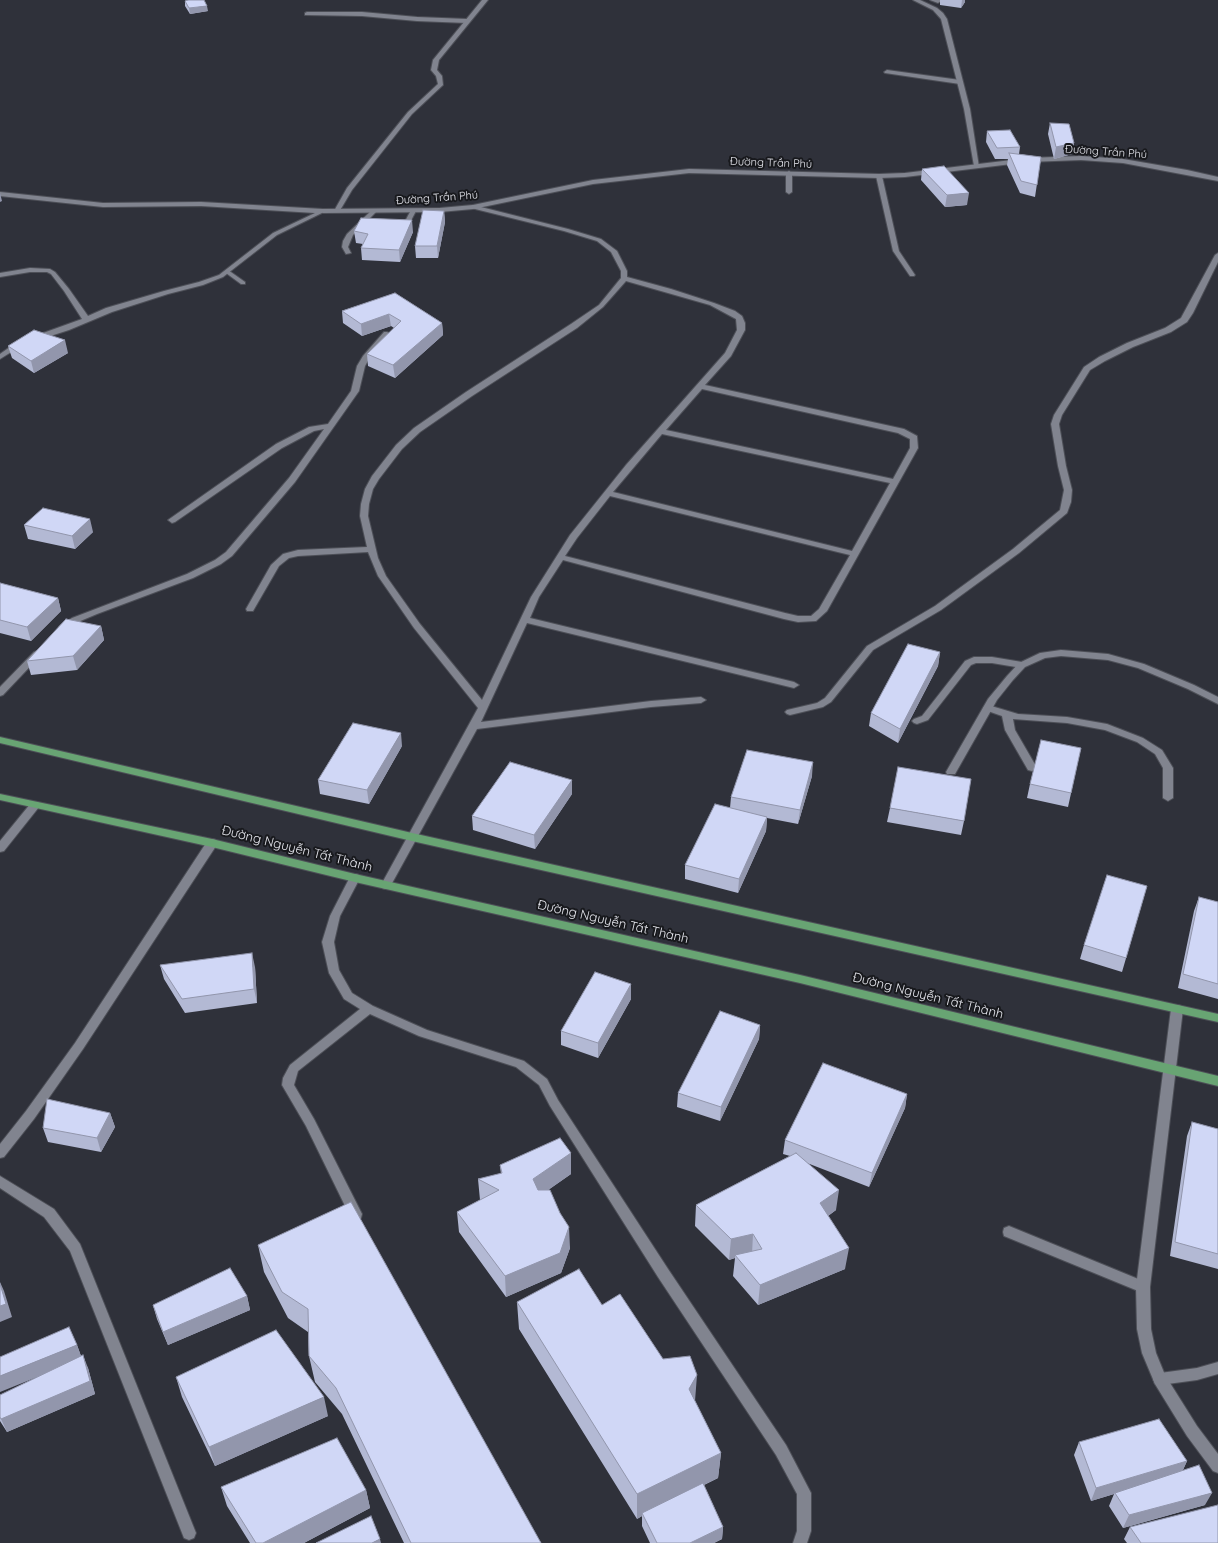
<!DOCTYPE html>
<html>
<head>
<meta charset="utf-8">
<style>
	body { margin:0 }
	canvas { display:block; background:#2f313a }
</style>
</head>
<body>
<canvas width="1218" height="1543"></canvas>
<script>
const ctx = document.querySelector('canvas').getContext('2d');
ctx.lineJoin = 'round';
const shape = rows => new Path2D(rows.map(r => 'M' + r).join(''));
function trace(path, color, width, dash) { ctx.strokeStyle = color; ctx.lineWidth = width; ctx.lineCap = dash ? 'butt' : 'round'; ctx.setLineDash(dash || []); ctx.stroke(path); }
function fillPath(path, color) { ctx.fillStyle = color; ctx.fill(path, 'evenodd'); }
function label(font, color, halo, rows, align = 'center') {
  ctx.font = font + ' Quicksand,sans-serif'; ctx.lineWidth = 4; ctx.setLineDash([]); ctx.textBaseline = 'middle'; ctx.strokeStyle = halo; ctx.fillStyle = color; for (const [text, x, y, turn = 0] of rows) {
    ctx.save(); ctx.translate(x, y); ctx.rotate((+turn || 0) * Math.PI / 180); ctx.textAlign = isNaN(turn) ? turn : align; if (halo) ctx.strokeText(text, 0, 0); ctx.fillText(text, 0, 0); ctx.restore();
  }
}
const service = shape([
	[930,0,940,0,941,1,938,3,930,0],
	[307,12,362,12,417,17,467,19,470,21,467,23,417,21,362,16,305,15,305,13,307,12],
	[887,70,960,80,963,82,960,84,885,73,884,72,887,70],
	[789,171,792,173,792,192,789,194,786,192,786,173,789,171],
	[879,174,882,176,899,251,915,275,914,276,910,276,893,251,876,176,879,174],
	[473,205,568,229,601,239,617,251,627,271,627,277,671,289,714,303,735,311,742,316,745,323,745,330,731,356,705,385,904,429,917,436,918,448,827,611,816,621,798,622,784,619,563,560,539,597,530,618,794,682,799,685,794,688,527,623,481,722,651,701,701,697,706,700,701,703,651,707,477,729,391,885,390,888,386,889,382,888,381,885,478,708,414,628,378,576,368,552,298,556,289,558,279,566,253,611,247,611,246,609,271,565,283,554,298,550,367,547,360,516,361,504,365,489,372,476,396,445,414,428,466,392,571,324,599,305,621,278,621,271,611,252,597,241,564,231,471,208,470,207,473,205],
	[626,281,710,305,736,319,737,330,725,353,626,465,570,535,531,597,482,700,420,624,386,576,378,558,368,516,369,504,373,489,379,479,402,449,420,432,472,396,577,328,603,307,626,281],
	[702,389,898,433,910,439,910,448,893,479,666,430,702,389],
	[662,434,890,483,852,551,613,492,662,434],
	[610,496,850,555,819,609,811,616,798,616,785,613,565,556,577,538,610,496],
	[372,210,377,211,353,235,348,247,351,253,346,254,342,247,343,241,347,234,372,210],
	[411,210,416,211,406,230,402,230,401,229,411,210],
	[228,270,245,282,245,284,241,284,226,273,225,272,228,270],
	[384,332,387,332,391,334,370,357,365,366,359,391,295,482,232,556,221,564,193,578,97,614,78,622,67,629,61,629,59,627,61,625,72,618,187,574,215,560,226,552,289,478,324,429,314,431,282,448,175,522,172,523,168,520,276,444,309,427,328,424,351,391,357,366,363,356,384,332],
	[37,651,40,652,42,654,40,656,3,695,0,696,0,687,34,652,37,651],
	[974,657,992,657,1022,662,1027,665,1022,668,992,663,976,663,971,665,928,720,917,724,914,723,912,721,914,719,922,716,965,661,974,657],
	[988,705,1018,714,1067,717,1107,724,1143,738,1162,750,1173,768,1173,798,1168,801,1163,798,1163,768,1155,754,1137,742,1105,730,1067,723,1013,719,1015,730,1037,768,1032,771,1028,770,1005,730,1002,716,985,710,983,708,985,706,988,705],
	[1009,1226,1148,1283,1150,1287,1148,1291,1143,1293,1004,1236,1003,1232,1004,1228,1009,1226],
	[1218,1362,1218,1374,1197,1380,1160,1385,1155,1384,1153,1379,1155,1374,1160,1373,1197,1368,1218,1362]
]);
const minor = shape([
	[482,0,488,0,439,60,437,70,442,76,443,85,412,114,352,190,339,212,335,212,334,211,347,188,408,112,438,84,436,76,431,70,433,60,482,0],
	[913,0,920,0,937,8,943,13,947,19,970,109,979,167,974,166,964,109,941,19,933,10,913,0],
	[0,192,103,203,201,202,323,209,326,211,277,235,223,277,203,285,168,294,112,312,69,330,35,341,31,339,32,337,82,319,64,291,51,274,47,272,30,272,0,277,0,273,30,268,50,269,55,272,69,289,88,316,106,308,164,291,199,282,219,275,273,233,315,213,201,206,103,207,0,196,0,192],
	[1218,253,1218,262,1193,313,1187,322,1171,332,1133,347,1105,361,1090,370,1062,415,1059,424,1066,466,1072,490,1071,502,1067,513,1019,553,941,610,873,650,831,702,823,707,790,715,787,714,785,712,787,710,817,703,825,698,867,646,935,606,1013,549,1060,510,1064,490,1058,466,1051,424,1054,415,1084,367,1099,357,1127,343,1165,328,1181,318,1215,255,1218,253],
	[17,342,20,342,24,344,0,359,0,354,17,342],
	[1061,650,1108,654,1144,664,1194,685,1218,697,1218,704,1188,689,1138,668,1108,660,1061,656,1045,658,1025,667,1013,680,997,700,955,774,947,774,946,772,988,699,1007,676,1019,663,1040,653,1061,650],
	[35,802,39,803,40,805,39,807,4,851,0,852,0,841,31,803,35,802],
	[355,874,359,875,360,878,340,916,334,942,339,970,352,993,373,1006,427,1030,524,1061,547,1079,558,1100,668,1269,786,1445,811,1493,811,1531,807,1543,793,1543,797,1531,797,1494,776,1455,658,1277,550,1106,539,1085,516,1067,419,1036,370,1014,298,1071,294,1085,314,1119,362,1214,361,1218,356,1219,351,1218,306,1126,282,1085,283,1078,290,1065,360,1009,344,999,329,973,322,942,330,916,351,875,355,874],
	[1177,1005,1181,1006,1183,1009,1150,1287,1151,1329,1156,1353,1165,1375,1197,1426,1218,1454,1218,1473,1213,1471,1187,1436,1155,1384,1142,1353,1137,1329,1136,1287,1171,1009,1173,1006,1177,1005],
	[0,1176,54,1209,80,1244,196,1533,194,1538,189,1540,184,1538,70,1251,44,1217,0,1188,0,1176]
]);
const tertiary = shape([
	[1081,156,1123,159,1187,170,1218,177,1218,181,1123,163,1081,160,1028,162,905,177,879,178,689,173,593,184,473,209,440,212,323,213,320,211,323,209,440,208,473,205,593,180,689,169,879,174,905,173,1028,158,1081,156],
	[212,839,216,840,217,843,216,846,83,1049,34,1119,4,1157,0,1158,0,1144,26,1111,75,1043,208,840,212,839]
]);
const primary = shape([
	[0,737,412,833,1218,1014,1218,1022,412,841,0,743,0,737],
	[0,794,212,839,355,874,800,975,1218,1076,1218,1086,800,983,355,882,212,847,0,800,0,794]
]);
trace(service, '#4d4f57', 2);
trace(minor, '#4d4f57', 2);
trace(tertiary, '#4d4f57', 2);
trace(primary, '#4d4f57', 2);
fillPath(service, '#81848f');
fillPath(minor, '#81848f');
fillPath(tertiary, '#81848f');
fillPath(primary, '#68a473');
fillPath(shape([
	[940,0,965,0,965,2,961,8,940,5],
	[185,1,208,11,190,14,185,6],
	[1050,123,1074,143,1072,154,1054,159,1048,134],
	[987,131,1020,147,1019,154,1041,157,1035,197,1020,193,1007,165,1008,159,995,159,986,142],
	[922,169,967,205,945,207,921,180],
	[444,211,445,222,438,258,416,258,415,246],
	[354,231,413,232,400,262,362,260,361,248,363,244,356,243],
	[395,293,442,323,443,335,395,378,368,366,367,354,394,328,391,326,362,336,343,323,342,311],
	[8,346,68,353,34,373,12,358],
	[24,525,93,532,75,549,28,539],
	[0,583,58,598,61,611,31,641,0,633],
	[101,626,104,640,77,670,31,675,27,661],
	[940,652,938,666,898,743,869,726,871,713],
	[402,746,369,804,320,794,318,780],
	[1081,748,1068,807,1027,798,1030,784],
	[812,776,798,824,767,818,766,831,738,893,685,879,685,865,730,808,731,797],
	[572,794,535,849,473,830,472,816],
	[890,808,964,821,961,835,887,822],
	[1147,886,1122,972,1080,959,1084,945],
	[1199,897,1218,902,1218,999,1178,988,1194,911],
	[160,965,255,967,257,1003,185,1013,164,979],
	[631,984,631,999,598,1058,561,1045,561,1031],
	[760,1025,759,1039,720,1121,677,1107,678,1093],
	[907,1094,905,1108,869,1187,807,1163,836,1210,828,1216,845,1269,758,1305,733,1276,735,1258,729,1260,695,1226,696,1205,790,1156,783,1154,785,1140],
	[110,1113,115,1127,101,1152,48,1142,43,1128],
	[1192,1122,1218,1129,1218,1269,1170,1256,1187,1136],
	[571,1153,571,1174,548,1190,570,1248,561,1273,506,1297,459,1232,457,1212,480,1200,478,1179,501,1174,500,1165],
	[258,1245,541,1543,404,1543,342,1414,315,1382,309,1356,308,1332,288,1318,264,1272],
	[247,1296,250,1310,168,1345,157,1319,153,1305],
	[517,1302,602,1305,695,1401,721,1453,718,1478,704,1485,723,1527,722,1539,714,1543,650,1543,642,1526,642,1516,637,1519,519,1329],
	[77,1345,81,1356,88,1368,95,1394,7,1432,0,1421,0,1395,35,1378],
	[176,1377,328,1416,215,1466,182,1397],
	[1079,1442,1187,1461,1183,1470,1205,1505,1123,1528,1109,1506,1114,1494,1091,1501,1074,1455],
	[221,1487,366,1490,370,1508,304,1543,250,1543,227,1506],
	[1130,1527,1218,1543,1127,1543,1124,1539]
]), '#b3b9d4');
fillPath(shape([
	[962,0,965,0,965,2,961,8],
	[207,6,208,11,190,14,189,8],
	[1074,143,1072,154,1054,159,1056,147],
	[0,193,2,201,0,202],
	[969,193,967,205,945,207,947,195],
	[444,211,445,222,438,258,437,246],
	[412,220,413,232,400,262,399,250],
	[389,314,391,326,362,336,361,324],
	[442,323,443,335,395,378,393,365],
	[65,340,68,353,34,373,31,361],
	[90,519,93,532,75,549,72,536],
	[58,598,61,611,31,641,27,627],
	[101,626,104,640,77,670,73,656],
	[940,652,938,666,898,743,900,729],
	[401,733,402,746,369,804,367,790],
	[813,762,812,776,798,824,800,810],
	[572,780,572,794,535,849,534,835],
	[767,817,766,831,738,893,739,879],
	[252,953,255,967,257,1003,254,989],
	[631,984,631,999,598,1058,598,1043],
	[760,1025,759,1039,720,1121,721,1107],
	[907,1094,905,1108,869,1187,872,1173],
	[110,1113,115,1127,101,1152,97,1138],
	[571,1153,571,1174,534,1200,533,1179],
	[839,1190,836,1210,817,1224,820,1203],
	[569,1227,570,1248,561,1273,506,1297,505,1276],
	[753,1234,752,1254,735,1255,735,1258,729,1260,731,1239],
	[849,1248,845,1269,758,1305,760,1285],
	[0,1282,4,1291,12,1317,0,1322],
	[247,1296,250,1310,168,1345,163,1332],
	[77,1345,82,1359,0,1392,0,1376],
	[83,1355,88,1368,95,1394,7,1432,1,1419],
	[697,1375,695,1401,689,1389],
	[324,1397,328,1416,215,1466,209,1447],
	[721,1453,718,1478,643,1515,642,1513,642,1516,637,1519,637,1494],
	[1187,1461,1181,1474,1115,1493,1114,1494,1091,1501,1096,1488],
	[366,1490,370,1508,304,1543,263,1543],
	[1212,1493,1205,1505,1123,1528,1129,1515],
	[723,1527,722,1539,714,1543,690,1543],
	[380,1539,381,1543,372,1543]
]), '#9296ac');
const building = shape([
	[188,0,204,0,207,6,189,8,185,1,188,0],
	[1050,123,1069,124,1074,143,1056,147,1050,123],
	[1010,130,1020,147,997,148,987,131,1010,130],
	[1009,153,1041,157,1037,185,1021,181,1009,153],
	[944,166,969,193,947,195,922,169,944,166],
	[423,210,444,211,437,246,415,246,423,210],
	[361,218,412,220,399,250,361,248,368,234,354,231,361,218],
	[395,293,442,323,393,365,367,354,401,321,389,314,361,324,342,311,395,293],
	[34,330,65,340,31,361,8,346,34,330],
	[43,508,90,519,72,536,24,525,43,508],
	[0,583,58,598,27,627,0,620,0,583],
	[66,619,101,626,73,656,27,661,66,619],
	[908,644,940,652,900,729,871,713,908,644],
	[353,723,401,733,367,790,318,780,353,723],
	[1041,740,1081,748,1071,793,1030,784,1041,740],
	[747,750,813,762,800,810,731,797,747,750],
	[510,762,572,780,534,835,472,816,510,762],
	[898,767,971,779,964,821,890,808,898,767],
	[715,804,767,817,739,879,685,865,715,804],
	[1107,875,1147,886,1126,958,1084,945,1107,875],
	[1199,897,1218,902,1218,984,1183,974,1199,897],
	[252,953,254,989,182,999,160,965,252,953],
	[595,972,631,984,598,1043,561,1031,595,972],
	[720,1011,760,1025,721,1107,678,1093,720,1011],
	[823,1063,907,1094,872,1173,785,1140,823,1063],
	[47,1099,110,1113,97,1138,43,1128,47,1099],
	[1192,1122,1218,1129,1218,1254,1175,1242,1192,1122],
	[560,1138,571,1153,533,1179,538,1190,550,1190,560,1213,569,1227,560,1253,505,1276,457,1212,499,1190,478,1179,502,1173,500,1165,560,1138],
	[796,1153,839,1190,820,1203,849,1248,760,1285,735,1255,762,1249,753,1234,731,1239,696,1205,796,1153],
	[351,1202,541,1543,411,1543,336,1388,309,1356,308,1309,282,1292,258,1245,351,1202],
	[230,1268,247,1296,163,1332,153,1305,230,1268],
	[579,1269,602,1305,620,1294,663,1359,690,1356,697,1375,689,1389,721,1453,637,1494,517,1302,579,1269],
	[0,1284,6,1304,0,1306,0,1284],
	[69,1327,77,1345,0,1376,0,1357,69,1327],
	[276,1330,324,1397,209,1447,176,1377,276,1330],
	[83,1355,90,1381,1,1419,0,1417,0,1395,83,1355],
	[1159,1419,1187,1461,1096,1488,1079,1442,1159,1419],
	[337,1438,366,1490,263,1543,256,1543,221,1487,337,1438],
	[1199,1465,1212,1493,1129,1515,1115,1493,1199,1465],
	[703,1483,723,1527,690,1543,657,1543,642,1513,703,1483],
	[1218,1505,1218,1543,1141,1543,1130,1527,1218,1505],
	[371,1516,380,1539,372,1543,316,1543,371,1516]
]);
fillPath(building, '#d0d7f6');
trace(building, '#9296ac', 1);
label('11px', '#e8e9f0', '#18191d', [
	["Đường Trần Phú",1106,152,4],
	["Đường Trần Phú",771,163,2],
	["Đường Trần Phú",437,198,-4]
]);
label('13px', '#e8e9f0', '#18191d', [
	["Đường Nguyễn Tất Thành",297,849,14],
	["Đường Nguyễn Tất Thành",613,922,13],
	["Đường Nguyễn Tất Thành",928,996,14]
]);
</script>
</body>
</html>
